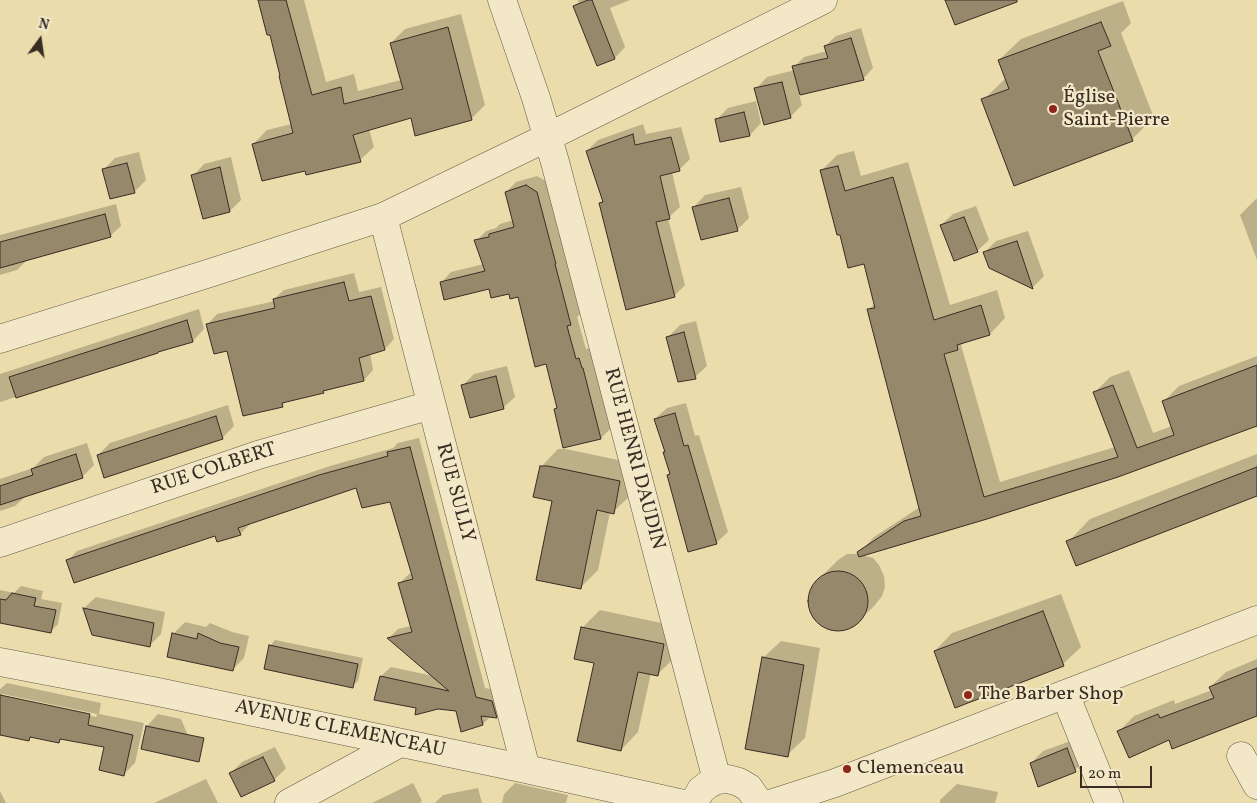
<!DOCTYPE html>
<html>
<head>
<meta charset="utf-8">
<style>
	body { margin:0 }
	#map { position:relative; width:1257px; height:803px; overflow:hidden; background:#ebdcab; font-family:Vollkorn,serif }
	canvas { display:block }
	.north { position:absolute; left:15px; top:15px; width:50px; height:50px; -webkit-text-stroke:4px #f2e8c8; paint-order:stroke; rotate:14deg; font-size:14px; font-weight:700; line-height:20px; text-align:center; color:#392c23 }
	.north::after { content:''; display:block; margin:auto; width:18px; height:22px; background:#392c23; clip-path:polygon(50% 0,100% 100%,50% 72%,0 100%) }
	.scale { position:absolute; left:1080px; top:766px; width:72px; height:22px; box-sizing:border-box; border:2px solid #392c23; border-top:0; padding-left:6px; font-size:15px; line-height:18px; white-space:nowrap; color:#392c23; -webkit-text-stroke:4px #f2e8c8; paint-order:stroke }
</style>
</head>
<body>
<div id="map">
<canvas width="1257" height="803"></canvas>
<div class="north">N</div>
<div class="scale">20 m</div>
</div>
<script>
const ctx = document.querySelector('canvas').getContext('2d');
ctx.lineJoin = 'round';
function fillPath(path, color) { ctx.fillStyle = color; ctx.fill(path, 'evenodd'); }
const shape = rows => new Path2D(rows.map(r => 'M' + r).join(''));
function trace(path, color, width, dash) { ctx.strokeStyle = color; ctx.lineWidth = width; ctx.lineCap = dash ? 'butt' : 'round'; ctx.setLineDash(dash || []); ctx.stroke(path); }
function label(font, color, halo, rows, align = 'center') {
  ctx.font = font + ' Vollkorn,serif'; ctx.lineWidth = 4.5; ctx.setLineDash([]); ctx.textBaseline = 'middle'; ctx.strokeStyle = halo; ctx.fillStyle = color; for (const [text, x, y, turn = 0] of rows) {
    ctx.save(); ctx.translate(x, y); ctx.rotate((+turn || 0) * Math.PI / 180); ctx.textAlign = isNaN(turn) ? turn : align; if (halo) ctx.strokeText(text, 0, 0); ctx.fillText(text, 0, 0); ctx.restore();
  }
}
fillPath(shape([
	[260,0,304,0,326,82,354,74,358,91,401,80,391,43,405,29,461,14,485,105,471,119,412,117,369,129,374,147,360,160,306,169,253,144,267,130,292,124,270,33],
	[578,0,630,0,610,8,625,47,615,58,598,65,575,6,579,2],
	[1123,1,1131,23,1121,33,1154,118,1132,139,983,100,1006,78,999,60,1021,39],
	[861,28,873,68,863,79,799,94,802,105,790,117,756,89,767,77,795,70,794,67,804,57,827,51,825,46,836,36],
	[756,101,761,123,750,135,716,120,728,108],
	[643,124,646,134,681,127,690,159,679,170,672,172,680,207,668,218,685,285,674,296,600,203,604,199,587,151,598,140],
	[854,151,861,176,908,162,950,305,997,290,1005,318,990,334,965,342,961,345,1000,482,1115,447,1095,392,1110,377,1129,370,1153,433,1172,426,1163,402,1179,386,1257,356,1257,424,862,555,873,558,879,565,884,576,885,587,882,596,875,605,857,623,846,629,837,630,823,626,817,621,810,609,809,600,812,589,820,578,838,560,847,554,859,554,859,553,874,537,920,507,868,310,875,303,865,263,821,171,837,155],
	[139,152,146,180,134,192,103,170,115,158],
	[231,157,241,200,230,211,193,176,204,164],
	[537,176,546,181,580,314,577,317,586,349,590,348,592,358,593,358,611,428,601,438,564,447,555,409,558,407,547,363,519,295,490,288,441,283,451,272,484,264,476,241,486,231,496,228,500,224,514,220,506,192,516,182],
	[741,187,749,218,737,230,694,207,705,195],
	[1256,199,1257,199,1257,260,1240,215],
	[116,204,121,226,110,236,28,259,17,270,0,275,0,235],
	[976,206,989,240,977,251,941,225,953,214],
	[1028,231,1044,276,1033,287,990,267,984,253,996,241],
	[354,273,359,292,381,287,394,339,385,349,370,353,373,370,364,380,326,390,323,392,288,400,282,405,228,349,208,324,217,314,275,301,274,299,284,290],
	[199,309,204,329,193,341,159,350,157,352,0,402,0,374],
	[696,321,707,366,695,377,668,337,680,325],
	[507,366,515,397,503,408,463,385,474,374],
	[686,403,695,436,699,435,728,532,716,543,668,475,671,473,666,451,655,419,667,408],
	[228,405,234,426,222,438,98,455,110,443],
	[419,438,485,688,502,691,506,707,496,717,491,716,483,724,457,710,418,707,376,699,381,676,391,667,433,676,389,638,398,629,411,626,399,584,409,574,412,573,391,500,357,487,249,523,250,524,240,534,216,534,68,560,77,551,330,466,393,448,398,443],
	[87,443,94,465,82,477,26,496,15,506,0,511,0,479,33,468,44,457],
	[558,449,566,449,637,464,631,495,613,512,610,512,598,570,581,587,553,500,541,467],
	[1257,454,1257,494,1068,542,1090,519],
	[21,586,43,591,41,599,62,603,58,624,51,631,0,621,0,590,14,593],
	[1061,594,1081,647,1063,664,956,706,935,651,952,633],
	[96,597,165,612,161,634,149,646,84,608],
	[600,610,680,627,675,657,657,675,651,673,638,732,621,750,595,662,582,628],
	[185,622,206,627,210,623,232,632,249,636,244,658,233,669,173,634],
	[275,640,363,658,358,681,352,686,270,646],
	[781,641,820,648,805,738,787,755,763,658],
	[1257,659,1257,715,1169,739,1119,731,1134,716,1174,700,1175,704,1212,690,1210,687,1226,672],
	[7,683,101,703,99,714,144,723,135,763,124,774,105,746,62,738,59,741,32,736,29,740,0,734,0,689],
	[2,694,97,714,96,717,2,697],
	[158,714,181,719,192,745,147,726],
	[1079,738,1087,759,1075,770,1031,763,1043,751],
	[275,747,286,768,274,780,230,774,242,762],
	[206,779,218,803,154,803],
	[413,783,422,801,420,803,372,803],
	[515,783,568,795,566,803,502,803,504,794],
	[957,784,998,792,995,803,940,803,940,800],
	[478,788,482,803,435,803,443,795],
	[0,791,6,803,0,803]
]), '#0003');
const building = shape([
	[258,0,286,0,312,95,341,87,344,104,403,89,390,43,448,27,472,120,415,136,411,118,353,135,361,162,306,175,305,171,262,181,252,144,293,133,279,76,280,76,270,35,267,35,258,0],
	[588,0,592,0,615,59,597,66,573,6,588,0],
	[945,0,1017,0,1017,2,955,25,945,0],
	[1101,22,1111,46,1098,51,1133,141,1014,186,981,99,1009,89,998,60,1101,22],
	[851,38,864,80,800,95,792,66,828,58,824,46,851,38],
	[782,82,791,118,764,125,754,88,782,82],
	[744,112,750,136,720,142,715,119,744,112],
	[633,134,635,145,671,137,680,171,660,176,670,219,656,222,675,297,626,310,599,203,603,202,586,151,633,134],
	[127,163,135,193,110,199,102,169,127,163],
	[838,166,845,191,893,177,934,320,981,305,990,335,957,345,958,350,944,354,984,497,1118,457,1093,392,1113,385,1137,448,1174,435,1162,401,1257,365,1257,426,1118,477,987,519,859,557,857,552,904,521,921,516,867,309,875,308,864,264,848,268,840,235,837,235,820,170,838,166],
	[220,167,230,212,203,219,191,175,220,167],
	[526,185,537,192,556,264,555,264,571,325,567,326,576,359,579,358,582,368,583,368,601,439,563,448,554,409,557,408,546,364,535,367,518,297,510,299,509,294,491,298,489,289,444,300,440,282,485,271,474,240,489,237,489,234,514,227,505,192,526,185],
	[729,198,738,231,701,240,692,207,729,198],
	[105,214,111,237,0,268,0,242,105,214],
	[964,217,978,252,954,261,940,225,964,217],
	[1017,241,1033,289,989,268,983,252,1017,241],
	[344,282,349,301,371,296,385,350,359,358,364,381,323,391,324,393,282,403,283,407,243,416,227,351,214,354,206,324,275,308,273,299,344,282],
	[187,320,193,342,158,352,158,353,16,398,9,377,187,320],
	[684,332,696,379,678,382,666,337,684,332],
	[496,376,504,409,470,418,461,385,496,376],
	[675,413,684,446,688,445,717,544,688,552,667,475,670,474,663,452,665,452,654,419,675,413],
	[216,416,223,439,104,478,97,455,216,416],
	[410,447,476,697,492,701,497,718,481,716,483,725,461,732,456,711,438,709,415,715,416,708,374,700,380,676,449,691,387,638,412,632,398,583,413,579,390,502,362,508,356,488,238,528,241,535,217,542,215,536,74,583,66,560,319,475,388,456,387,452,410,447],
	[76,454,83,478,0,505,0,486,33,475,31,469,76,454],
	[540,466,548,466,620,481,614,514,597,510,581,589,536,580,552,501,533,497,540,466],
	[1257,467,1257,496,1076,566,1066,541,1257,467],
	'808 601a30 30 0 1 1 60 0a30 30 0 1 1-60 0Z',
	[12,593,36,598,34,606,56,610,51,633,0,623,0,599,6,600,12,593],
	[83,608,154,623,150,647,92,635,83,608],
	[1043,611,1064,666,955,708,934,651,1043,611],
	[581,627,664,644,658,676,638,672,621,751,577,741,594,663,574,659,581,627],
	[172,633,197,639,198,633,220,643,239,647,233,671,167,657,172,633],
	[269,645,358,664,353,688,264,669,269,645],
	[762,657,804,665,788,757,745,749,762,657],
	[1257,668,1257,716,1172,749,1169,740,1129,758,1117,731,1158,714,1160,718,1214,698,1209,687,1257,668],
	[0,695,90,714,88,725,133,735,124,776,99,770,104,747,60,739,59,743,30,737,29,741,0,735,0,695],
	[146,726,204,738,199,762,141,749,146,726],
	[1067,748,1076,772,1038,787,1030,763,1067,748],
	[263,757,275,781,241,797,229,773,263,757]
]);
fillPath(building, '#96886a');
trace(building, '#392c23', 1);
const minor = shape([
	[502,0,536,98,555,162,717,780],
	[383,217,526,769],
	[0,543,258,455,431,405],
	[0,662,158,692,526,769,679,803],
	[1065,694,1109,803],
	[1241,756,1257,785],
	[289,803,400,743],
	[694,803,701,790,709,784,717,780,728,779,739,782,749,788,755,797,758,803],
	[773,803,835,783,1257,620]
]);
const tertiary = shape([
	[0,339,210,273,383,217,548,137,823,0]
]);
trace(minor, '#665845', 29);
trace(tertiary, '#665845', 29);
trace(minor, '#f2e8c8', 28);
trace(tertiary, '#f2e8c8', 28);
for (const [x, y, r, color] of [
	[1053,109,5,"#8f2418"],
	[968,695,5,"#8f2418"],
	[847,769,5,"#8f2418"]
]) { const dot = new Path2D(); dot.arc(x, y, r, 0, 2 * Math.PI); ctx.fillStyle = color; ctx.fill(dot); trace(dot, '#f2e8c8', 2); }
label('20px', '#392c23', '#f2e8c8', [
	["Église",1063,98],
	["Saint-Pierre",1063,121],
	["The Barber Shop",978,695],
	["Clemenceau",857,769]
], 'left');
label('20px', '#392c23', '#f2e8c8', [
	["RUE HENRI DAUDIN",633,459,75],
	["RUE COLBERT",214,470,-18],
	["RUE SULLY",454,493,75],
	["AVENUE CLEMENCEAU",340,730,12]
]);
</script>
</body>
</html>
